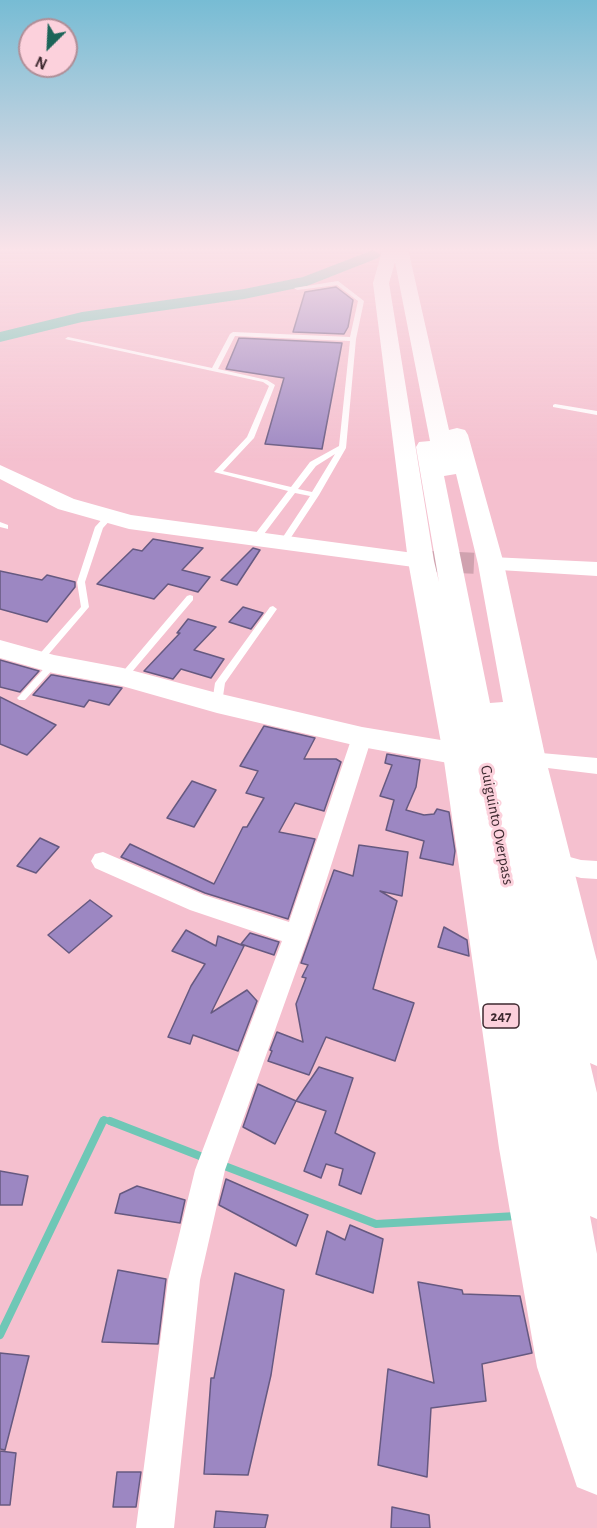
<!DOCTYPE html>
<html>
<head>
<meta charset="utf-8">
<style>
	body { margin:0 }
	#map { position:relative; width:597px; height:1528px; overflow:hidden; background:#f5c0cf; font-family:"Alegreya Sans",sans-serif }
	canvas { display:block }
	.north { position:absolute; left:18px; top:18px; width:60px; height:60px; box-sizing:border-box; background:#fcd1dc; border:2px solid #b08e97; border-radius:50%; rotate:204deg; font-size:16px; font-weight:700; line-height:24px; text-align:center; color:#3d292f }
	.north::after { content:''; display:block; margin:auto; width:21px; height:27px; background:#1c6458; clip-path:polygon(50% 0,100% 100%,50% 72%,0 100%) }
</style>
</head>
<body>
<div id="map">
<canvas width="597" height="1528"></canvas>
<div class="north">N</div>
</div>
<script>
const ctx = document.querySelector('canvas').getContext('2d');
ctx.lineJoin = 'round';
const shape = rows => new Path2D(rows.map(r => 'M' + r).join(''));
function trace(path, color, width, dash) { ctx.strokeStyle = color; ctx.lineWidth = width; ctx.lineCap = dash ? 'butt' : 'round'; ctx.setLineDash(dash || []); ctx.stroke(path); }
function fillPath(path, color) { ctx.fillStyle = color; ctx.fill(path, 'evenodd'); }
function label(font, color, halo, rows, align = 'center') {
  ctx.font = font + ' "Alegreya Sans",sans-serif'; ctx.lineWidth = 6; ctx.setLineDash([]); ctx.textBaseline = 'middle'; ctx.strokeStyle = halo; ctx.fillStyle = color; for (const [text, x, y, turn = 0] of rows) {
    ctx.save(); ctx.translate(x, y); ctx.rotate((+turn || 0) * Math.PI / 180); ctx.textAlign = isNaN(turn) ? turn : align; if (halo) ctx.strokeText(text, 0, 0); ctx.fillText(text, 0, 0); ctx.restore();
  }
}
trace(shape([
	[102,1123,104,1119,113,1123]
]), '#6fc7b6', 6);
trace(shape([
	[110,1121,205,1158],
	[222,1165,376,1224,516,1216],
	[0,1335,103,1121]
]), '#6fc7b6', 8);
fillPath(shape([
	[373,250,381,255,378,258,307,286,244,299,82,322,0,342,0,332,82,312,244,289,303,277,373,250]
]), '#6fc7b6');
const building = shape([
	[336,287,353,300,348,327,344,334,293,332,305,292,336,287],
	[239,338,342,343,322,449,265,444,284,378,226,369,239,338],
	[153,539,203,548,182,570,210,577,198,592,168,584,154,599,97,584,133,549,142,551,153,539],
	[253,548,260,550,237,585,221,580,253,548],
	[0,571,42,580,47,575,75,582,75,587,47,622,0,609,0,571],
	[243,607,263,613,251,629,229,622,243,607],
	[188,619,216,627,194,650,224,659,211,678,181,669,173,679,144,671,180,633,177,633,188,619],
	[0,660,39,671,20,692,0,687,0,660],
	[51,675,53,675,122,688,109,705,89,700,84,707,33,695,51,675],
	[0,697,56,725,27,755,0,744,0,697],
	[264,726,315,738,304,759,336,759,341,762,324,811,295,803,279,832,315,839,288,919,205,893,121,857,130,844,214,884,243,827,247,827,264,798,246,793,258,771,240,766,264,726],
	[387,754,420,760,416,787,406,810,424,815,434,814,437,809,449,812,455,851,453,865,420,858,424,841,386,830,394,800,380,796,392,765,385,763,387,754],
	[192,781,216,790,194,827,167,818,192,781],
	[40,838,59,847,36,873,17,866,40,838],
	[359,845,408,852,402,896,380,891,397,901,373,989,414,1003,395,1061,326,1037,309,1075,268,1061,272,1051,270,1050,277,1032,303,1042,296,1004,306,978,302,977,308,965,301,963,334,870,353,876,359,845],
	[90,900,112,916,69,953,48,935,90,900],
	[444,927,467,940,469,956,438,947,444,927],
	[186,930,216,946,218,936,244,946,211,1013,247,990,257,1001,238,1051,193,1035,190,1044,168,1037,191,986,205,964,172,951,186,930],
	[250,933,279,942,274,955,241,944,250,933],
	[319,1067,353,1078,335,1133,375,1153,361,1194,339,1185,343,1169,326,1164,321,1178,304,1171,326,1111,296,1101,319,1067],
	[258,1084,296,1101,275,1144,243,1127,258,1084],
	[0,1171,28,1176,22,1205,0,1205,0,1171],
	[226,1179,308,1215,296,1246,219,1205,226,1179],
	[137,1186,185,1200,180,1223,115,1213,120,1194,137,1186],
	[350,1225,383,1239,373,1293,316,1274,327,1231,345,1240,350,1225],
	[118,1270,166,1279,158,1344,102,1342,118,1270],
	[235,1273,284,1290,271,1375,248,1475,204,1474,211,1378,214,1378,235,1273],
	[418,1282,462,1290,463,1294,520,1296,532,1353,482,1364,486,1401,431,1408,427,1477,378,1465,388,1369,434,1383,418,1282],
	[0,1353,29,1356,5,1450,0,1449,0,1353],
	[0,1451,16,1453,10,1505,0,1505,0,1451],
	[117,1472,141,1472,136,1507,113,1507,117,1472],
	[392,1507,429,1515,430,1528,391,1528,392,1507],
	[216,1511,268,1515,265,1528,214,1528,216,1511]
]);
fillPath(building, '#9c87c2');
trace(building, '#665980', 1.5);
trace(shape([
	[422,561,491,564]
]), '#d0a2af', 21, [21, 10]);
fillPath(shape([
	[338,281,364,301,356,339,346,448,319,495,286,545,283,545,279,543,310,496,295,493,258,542,252,542,252,538,288,491,214,472,247,437,269,386,263,382,65,339,68,337,212,368,230,334,233,332,350,337,358,301,337,285,297,290,294,288,338,281],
	[235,336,350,341,339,446,310,462,291,487,223,471,254,438,275,385,267,380,218,369,235,336],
	[335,454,312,492,298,489,316,466,335,454],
	[555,404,597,411,597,415,553,407,553,405,555,404],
	[106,515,109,515,113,517,103,528,85,582,89,607,42,662,36,662,34,660,36,658,81,607,77,582,95,527,106,515],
	[0,522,8,525,8,529,0,527,0,522],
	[190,595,193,596,193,600,126,679,120,679,118,677,120,675,187,596,190,595],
	[273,606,277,609,225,683,222,703,217,706,214,705,212,703,215,683,270,607,273,606],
	[53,661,58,664,56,666,25,700,19,700,17,698,19,696,50,662,53,661]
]), '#fff');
fillPath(shape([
	[362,730,369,732,372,737,309,935,225,1170,200,1280,174,1528,136,1528,168,1280,195,1170,282,941,190,910,95,868,91,861,95,854,103,852,204,895,289,922,352,737,355,732,362,730],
	[530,752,597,758,597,774,523,765,520,760,523,755,530,752],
	[555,853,581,860,597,861,597,879,581,878,547,869,543,862,547,855,555,853]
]), '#fff');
fillPath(shape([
	[0,465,74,499,131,515,421,554,429,556,433,561,429,566,421,568,129,529,58,509,0,479,0,465],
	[491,557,597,562,597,576,483,569,479,564,483,559,491,557],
	[0,640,54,655,123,668,217,693,362,727,459,743,469,746,474,754,469,762,459,765,362,747,217,713,122,686,53,673,0,658,0,640]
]), '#fff');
fillPath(shape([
	[383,248,408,249,449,430,457,428,465,430,468,435,504,564,546,760,597,961,597,1066,590,1063,597,1093,597,1219,590,1216,597,1254,597,1495,577,1487,537,1367,499,1148,443,754,408,561,373,283,383,248],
	[395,262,430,441,419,442,416,447,439,582,434,561,389,283,395,262],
	[456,474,478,564,503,702,490,703,444,476,456,474]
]), '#fff');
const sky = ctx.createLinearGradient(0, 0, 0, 461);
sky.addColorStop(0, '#77bcd4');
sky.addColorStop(0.54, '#fae3e9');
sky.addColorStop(1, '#fae3e900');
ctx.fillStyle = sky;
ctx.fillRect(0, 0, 597, 461);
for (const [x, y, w] of [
	[501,1016,36]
]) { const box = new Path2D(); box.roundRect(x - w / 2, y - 12, w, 24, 4.5); ctx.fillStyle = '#fcd1dc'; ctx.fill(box); trace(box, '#3d292f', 1.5); }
label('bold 15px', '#3d292f', null, [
	["247",501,1016]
]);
label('16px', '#3d292f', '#fcd1dc', [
	["Guiguinto Overpass",497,825,79]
]);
</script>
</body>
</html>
